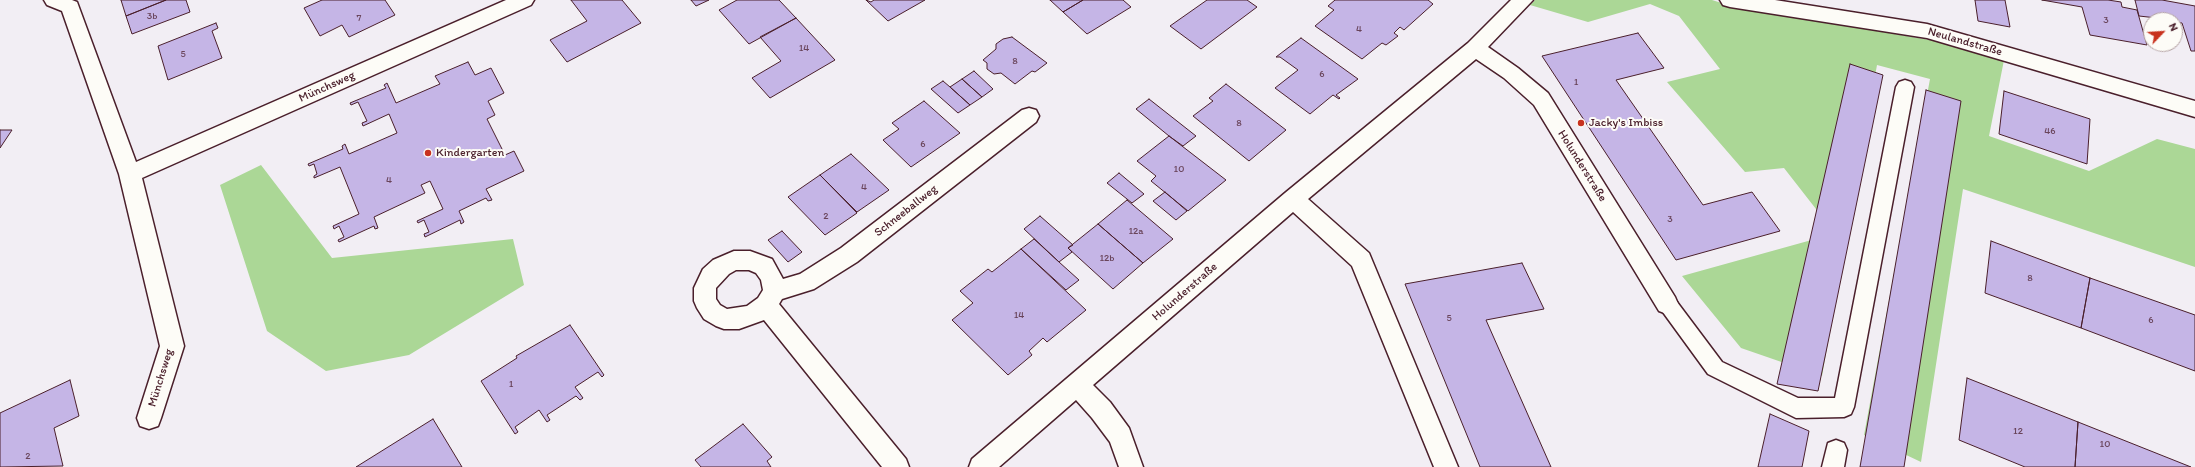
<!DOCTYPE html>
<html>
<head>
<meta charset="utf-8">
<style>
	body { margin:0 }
	#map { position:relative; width:2195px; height:467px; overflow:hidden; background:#f2eef4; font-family:Itim,sans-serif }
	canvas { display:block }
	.north { position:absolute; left:2143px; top:12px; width:40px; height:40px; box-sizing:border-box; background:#fdfcf7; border:1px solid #b5a4a5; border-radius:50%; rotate:65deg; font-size:11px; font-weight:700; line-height:16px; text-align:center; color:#4a1f2b }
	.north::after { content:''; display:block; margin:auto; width:14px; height:18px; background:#c8321e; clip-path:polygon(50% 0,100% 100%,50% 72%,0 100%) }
</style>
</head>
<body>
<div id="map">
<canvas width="2195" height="467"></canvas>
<div class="north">N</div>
</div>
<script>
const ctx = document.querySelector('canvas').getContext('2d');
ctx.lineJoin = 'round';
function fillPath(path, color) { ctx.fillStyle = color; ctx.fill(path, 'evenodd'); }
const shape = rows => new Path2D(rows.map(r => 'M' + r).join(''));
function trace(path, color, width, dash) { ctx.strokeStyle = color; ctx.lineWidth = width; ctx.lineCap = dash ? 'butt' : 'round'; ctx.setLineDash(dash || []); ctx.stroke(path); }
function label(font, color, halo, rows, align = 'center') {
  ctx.font = font + ' Itim,sans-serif'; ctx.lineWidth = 4; ctx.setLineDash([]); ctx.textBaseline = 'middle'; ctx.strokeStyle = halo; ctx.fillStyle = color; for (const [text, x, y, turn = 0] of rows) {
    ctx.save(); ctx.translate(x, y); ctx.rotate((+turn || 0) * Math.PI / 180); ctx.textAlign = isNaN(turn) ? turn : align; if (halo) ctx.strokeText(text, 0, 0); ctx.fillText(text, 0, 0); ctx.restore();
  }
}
fillPath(shape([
	[1535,0,1712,0,1734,7,1936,41,2004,60,1989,136,2089,171,2157,139,2195,149,2195,267,1963,189,1921,462,1864,435,1930,79,1877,65,1822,376,1741,348,1682,276,1826,236,1823,218,1784,168,1745,172,1667,82,1720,69,1679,16,1650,4,1588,22,1530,5],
	[261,165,332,258,513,239,524,285,409,355,326,371,267,331,220,185]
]), '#abd796');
const building = shape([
	[121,0,166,0,126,16,121,0],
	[166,0,186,0,190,12,132,34,126,16,166,0],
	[322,0,385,0,395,15,349,37,342,25,320,36,304,8,322,0],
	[571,0,622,0,641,23,567,62,550,40,587,21,571,0],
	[691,0,709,0,696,6,691,0],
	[737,0,779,0,796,18,749,44,719,10,737,0],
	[866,0,871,2,874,0,925,0,888,21,866,0],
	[1050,0,1083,0,1063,12,1050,0],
	[1083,0,1123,0,1131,7,1087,34,1063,12,1083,0],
	[1207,0,1247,0,1257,7,1201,49,1170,26,1207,0],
	[1335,0,1428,0,1433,4,1404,30,1400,27,1394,33,1398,36,1386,45,1382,43,1362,59,1315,26,1334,10,1328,6,1335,0],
	[1975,0,2005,0,2010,27,1978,21,1975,0],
	[2042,0,2108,0,2121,2,2122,7,2137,10,2147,45,2090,35,2082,7,2042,0],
	[2135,0,2162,0,2195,6,2195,51,2191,51,2182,23,2175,22,2175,20,2139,16,2135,0],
	[796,18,835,60,770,98,752,78,781,61,760,37,796,18],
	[216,23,218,28,212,31,222,58,168,80,158,46,216,23],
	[1638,33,1664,68,1616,80,1703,205,1752,192,1780,231,1676,260,1542,56,1638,33],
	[1012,37,1047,63,1035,72,1032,71,1015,84,1001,73,994,74,987,69,987,63,983,60,996,49,996,44,1003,39,1012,37],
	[1301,38,1358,79,1336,95,1340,98,1339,99,1333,95,1310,114,1275,88,1298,70,1280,57,1276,57,1301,38],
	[468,62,475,75,491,68,504,93,488,101,495,115,487,119,505,155,514,151,524,171,486,189,492,200,488,201,486,198,459,211,464,222,461,224,460,220,425,237,424,234,429,232,424,220,418,223,417,221,443,209,430,181,421,185,425,193,374,217,378,228,375,229,374,226,339,242,338,240,344,237,339,226,334,229,333,226,359,214,340,167,314,178,314,176,317,174,314,164,309,166,308,164,343,149,342,146,345,144,349,154,397,133,389,114,363,126,362,123,367,121,358,102,351,105,350,103,386,88,384,85,387,83,396,103,440,84,435,76,468,62],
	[1850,64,1883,75,1818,391,1777,384,1850,64],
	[974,71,993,89,982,97,962,79,974,71],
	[962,79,982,97,970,105,950,87,962,79],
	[943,81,950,87,970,105,958,113,931,89,943,81],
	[1226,84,1286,130,1249,161,1193,116,1213,101,1209,98,1226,84],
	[1926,90,1961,101,1904,467,1860,467,1926,90],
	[2004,91,2090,119,2087,164,1999,134,2004,91],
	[1149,99,1196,136,1183,146,1169,136,1136,109,1149,99],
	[924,101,960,133,911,167,883,140,899,129,892,123,924,101],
	[0,130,12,130,0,148,0,130],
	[1169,136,1226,180,1188,211,1151,181,1156,176,1137,161,1169,136],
	[851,154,889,190,857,212,820,175,851,154],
	[1119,173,1144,194,1132,203,1107,183,1119,173],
	[820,175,857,213,825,235,788,197,820,175],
	[1165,192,1187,211,1176,220,1153,201,1165,192],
	[1127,200,1173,239,1143,263,1098,224,1127,200],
	[1040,216,1073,245,1068,248,1072,252,1059,262,1024,229,1040,216],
	[1098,224,1143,263,1113,289,1068,248,1098,224],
	[782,231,802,252,788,262,768,240,782,231],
	[1034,239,1059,262,1079,280,1066,290,1021,249,1034,239],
	[1991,241,2090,278,2081,328,1985,293,1991,241],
	[1021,249,1086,310,1047,342,1043,338,1029,351,1032,355,1008,375,952,320,973,303,960,291,988,269,992,272,1021,249],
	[1522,263,1544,309,1486,320,1551,467,1480,467,1405,284,1522,263],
	[2090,278,2195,315,2195,371,2081,328,2090,278],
	[570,325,604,375,602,377,598,372,575,387,583,398,580,400,576,396,547,415,550,420,547,422,539,410,515,427,518,432,515,434,481,381,517,358,516,356,570,325],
	[1967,378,2078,422,2075,467,2025,467,1959,440,1967,378],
	[70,380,79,416,54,428,63,466,0,467,0,413,70,380],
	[1770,414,1809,431,1802,467,1758,467,1770,414],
	[433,419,462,467,356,467,433,419],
	[2078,422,2191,467,2075,467,2078,422],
	[743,424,772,457,767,461,771,467,701,467,695,460,743,424]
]);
fillPath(building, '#c5b5e6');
trace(building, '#4a1f2b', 1);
const lane = shape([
	[1905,80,1911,82,1914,87,1854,407,1851,414,1844,417,1796,418,1708,374,1657,304,1660,298,1667,295,1674,298,1722,362,1798,398,1835,398,1896,87,1899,82,1905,80],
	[1836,440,1844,443,1847,450,1844,467,1822,467,1828,443,1836,440]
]);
const street = shape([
	[44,0,72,0,77,2,136,162,506,0,534,0,531,5,142,178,184,346,161,418,158,426,149,429,140,426,137,418,160,346,119,174,62,11,47,5,44,0],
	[1511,0,1533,0,1488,47,1518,68,1548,93,1675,297,1678,304,1675,311,1667,314,1659,311,1534,105,1504,78,1476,59,1308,199,1369,253,1458,467,1434,467,1352,266,1293,212,1093,385,1110,402,1129,428,1143,467,1119,467,1110,442,1092,418,1076,400,999,467,969,467,972,459,1285,193,1468,43,1511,0],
	[1720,0,1775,0,1927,24,2195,101,2195,117,1927,38,1730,7,1723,5,1720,0],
	[1029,108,1036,110,1039,116,1036,122,857,262,814,289,782,299,779,304,906,459,909,467,882,467,764,320,739,329,724,329,716,326,704,319,697,308,694,301,694,288,703,269,713,260,734,251,750,251,772,259,783,279,800,274,841,248,1022,110,1029,108],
	[736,270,749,270,756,273,761,280,763,290,758,298,747,306,727,309,720,305,716,299,716,288,729,274,736,270]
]);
trace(lane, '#4a1f2b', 3);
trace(street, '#4a1f2b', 3);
fillPath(lane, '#fdfcf7');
fillPath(street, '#fdfcf7');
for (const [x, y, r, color] of [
	[1581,123,4,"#c8321e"],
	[428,153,4,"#c8321e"]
]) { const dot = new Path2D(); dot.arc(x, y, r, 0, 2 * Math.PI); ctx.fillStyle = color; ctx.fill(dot); trace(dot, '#fdfcf7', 1.5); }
label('10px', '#69445a', null, [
	["3b",152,16],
	["7",359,18],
	["3",2106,20],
	["4",1359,29],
	["14",804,48],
	["5",183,54],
	["8",1015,61],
	["6",1322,74],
	["1",1576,82],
	["8",1239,123],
	["46",2050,131],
	["6",923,144],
	["10",1179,169],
	["4",389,180],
	["4",864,187],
	["2",826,216],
	["3",1670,219],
	["12a",1136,231],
	["12b",1107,258],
	["8",2030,278],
	["14",1019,315],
	["5",1449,318],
	["6",2151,320],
	["1",511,384],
	["12",2018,431],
	["10",2105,444],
	["2",28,456]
]);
label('12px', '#4a1f2b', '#fdfcf7', [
	["Neulandstraße",1965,42,16],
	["Münchsweg",327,87,-24],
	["Holunderstraße",1582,166,58],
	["Schneeballweg",906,211,-38],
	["Holunderstraße",1185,292,-41],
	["Münchsweg",161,378,-73]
]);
label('12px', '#4a1f2b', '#fdfcf7', [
	["Jacky's Imbiss",1589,123],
	["Kindergarten",436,153]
], 'left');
</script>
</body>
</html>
